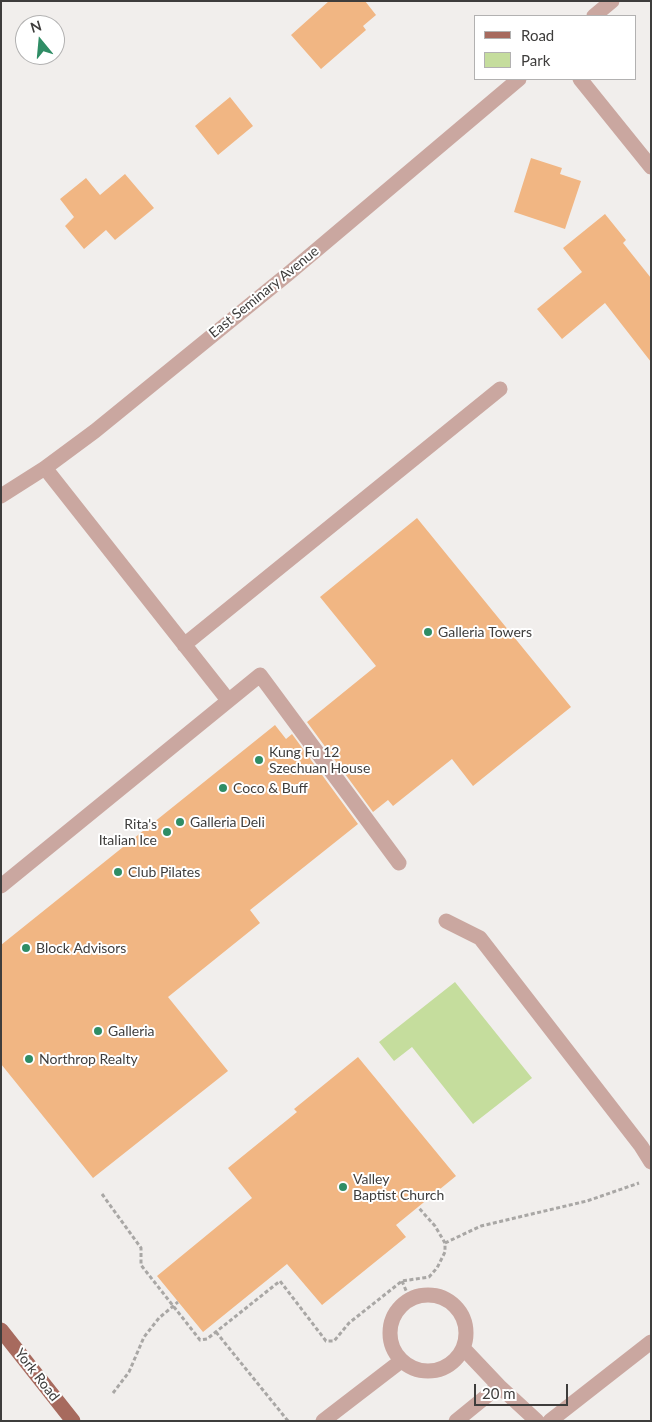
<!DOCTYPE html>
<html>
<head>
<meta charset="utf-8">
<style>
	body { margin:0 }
	#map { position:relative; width:652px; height:1422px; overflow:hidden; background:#f1eeec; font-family:Lato,sans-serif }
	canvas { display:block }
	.frame { position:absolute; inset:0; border:2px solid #3e3d3c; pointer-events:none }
	.legend { position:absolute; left:474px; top:15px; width:162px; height:65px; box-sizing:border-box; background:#fff; border:1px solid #b2b1b1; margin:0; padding:6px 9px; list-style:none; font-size:15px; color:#3e3d3c }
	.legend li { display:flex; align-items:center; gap:10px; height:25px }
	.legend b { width:25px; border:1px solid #b2b1b1 }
	.north { position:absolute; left:15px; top:15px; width:50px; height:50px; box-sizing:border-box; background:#fff; border:1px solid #b2b1b1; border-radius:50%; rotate:343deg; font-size:14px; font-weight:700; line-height:20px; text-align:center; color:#3e3d3c }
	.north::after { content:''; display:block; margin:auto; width:18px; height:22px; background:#2f8d65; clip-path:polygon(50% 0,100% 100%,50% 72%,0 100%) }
	.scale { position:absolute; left:474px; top:1384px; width:94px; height:22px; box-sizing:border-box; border:2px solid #3e3d3c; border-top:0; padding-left:6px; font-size:15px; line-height:18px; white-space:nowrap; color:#3e3d3c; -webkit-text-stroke:4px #fff; paint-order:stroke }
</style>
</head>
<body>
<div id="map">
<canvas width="652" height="1422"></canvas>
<div class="frame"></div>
<ul class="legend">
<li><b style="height:6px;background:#a76a5e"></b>Road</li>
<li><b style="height:14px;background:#c5dd9d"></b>Park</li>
</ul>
<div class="north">N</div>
<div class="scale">20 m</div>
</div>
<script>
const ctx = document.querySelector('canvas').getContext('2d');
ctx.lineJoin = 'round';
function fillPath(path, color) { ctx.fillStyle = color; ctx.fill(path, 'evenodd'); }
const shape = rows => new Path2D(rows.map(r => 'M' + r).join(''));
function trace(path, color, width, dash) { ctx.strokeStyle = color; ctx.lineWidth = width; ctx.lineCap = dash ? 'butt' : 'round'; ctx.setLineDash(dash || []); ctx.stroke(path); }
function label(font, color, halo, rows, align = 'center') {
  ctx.font = font + ' Lato,sans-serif'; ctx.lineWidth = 4; ctx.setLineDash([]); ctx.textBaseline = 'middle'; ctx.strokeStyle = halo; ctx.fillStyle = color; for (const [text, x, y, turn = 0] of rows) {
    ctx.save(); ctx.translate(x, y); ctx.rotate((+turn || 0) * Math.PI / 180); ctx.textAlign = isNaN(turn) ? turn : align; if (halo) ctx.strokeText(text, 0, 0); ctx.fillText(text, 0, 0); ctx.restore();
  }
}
fillPath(shape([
	[455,982,532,1078,473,1124,412,1047,394,1061,379,1042]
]), '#c5dd9d');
fillPath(shape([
	[329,1,365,1,376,15,363,26,366,30,321,69,291,35],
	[230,97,253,126,218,155,195,126],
	[531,158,562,168,560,174,581,181,565,229,514,212],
	[125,174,154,208,115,240,106,230,84,249,65,226,74,217,60,199,86,178,100,195],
	[605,214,626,240,623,243,651,278,651,362,605,303,562,339,537,309,582,272,563,248],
	[417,518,571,707,473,786,452,759,393,806,388,800,373,812,307,722,376,666,320,597],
	[275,725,286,739,292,734,358,824,250,910,260,923,168,997,228,1071,93,1178,1,1064,1,945],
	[358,1057,456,1176,396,1225,406,1237,322,1305,287,1264,203,1332,157,1276,252,1198,228,1168,297,1112,294,1109]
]), '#f1b683');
trace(shape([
	[102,1194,141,1248,141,1265,200,1340,207,1339,280,1281,326,1341,334,1341,349,1323,402,1281,429,1277,437,1268,445,1252,445,1243,435,1226,418,1207],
	[445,1243,481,1226,587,1201,639,1183],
	[402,1281,410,1300],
	[216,1332,288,1421],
	[113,1393,129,1372,144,1337,159,1318,178,1302]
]), '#a9a7a5', 3, [4, 2.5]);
trace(shape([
	[594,16,612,1],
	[580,79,651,167],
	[45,468,228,700],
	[1,496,45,468,95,431,288,274,519,79],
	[184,645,500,389],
	[1,886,260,675,399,863],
	[446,921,480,938,641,1146,651,1162],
	'390 1333a38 38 0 1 1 76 0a38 38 0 1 1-76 0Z',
	[463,1348,499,1386],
	[323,1421,401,1361],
	[456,1421,499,1386,537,1421],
	[550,1421,651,1342]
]), '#caa7a0', 15);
trace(shape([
	[1,1330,73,1421]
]), '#a76a5e', 15);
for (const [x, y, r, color] of [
	[428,632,5,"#2f8d65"],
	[259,760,5,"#2f8d65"],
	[223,788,5,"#2f8d65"],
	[180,822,5,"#2f8d65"],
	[167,832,5,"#2f8d65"],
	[118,872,5,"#2f8d65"],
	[26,948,5,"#2f8d65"],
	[98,1031,5,"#2f8d65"],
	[29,1059,5,"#2f8d65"],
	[343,1187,5,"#2f8d65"]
]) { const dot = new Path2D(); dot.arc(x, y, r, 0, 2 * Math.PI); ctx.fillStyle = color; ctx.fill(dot); trace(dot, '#fff', 2); }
label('14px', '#3e3d3c', '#fff', [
	["East Seminary Avenue",264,292,-39],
	["York Road",37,1375,52]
]);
label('14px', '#3e3d3c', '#fff', [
	["Galleria Towers",438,632],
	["Kung Fu 12",269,752],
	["Szechuan House",269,768],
	["Coco & Buff",233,788],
	["Galleria Deli",190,822],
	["Rita's",157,824,"right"],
	["Italian Ice",157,840,"right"],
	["Club Pilates",128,872],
	["Block Advisors",36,948],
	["Galleria",108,1031],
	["Northrop Realty",39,1059],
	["Valley",353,1179],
	["Baptist Church",353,1195]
], 'left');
</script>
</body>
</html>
